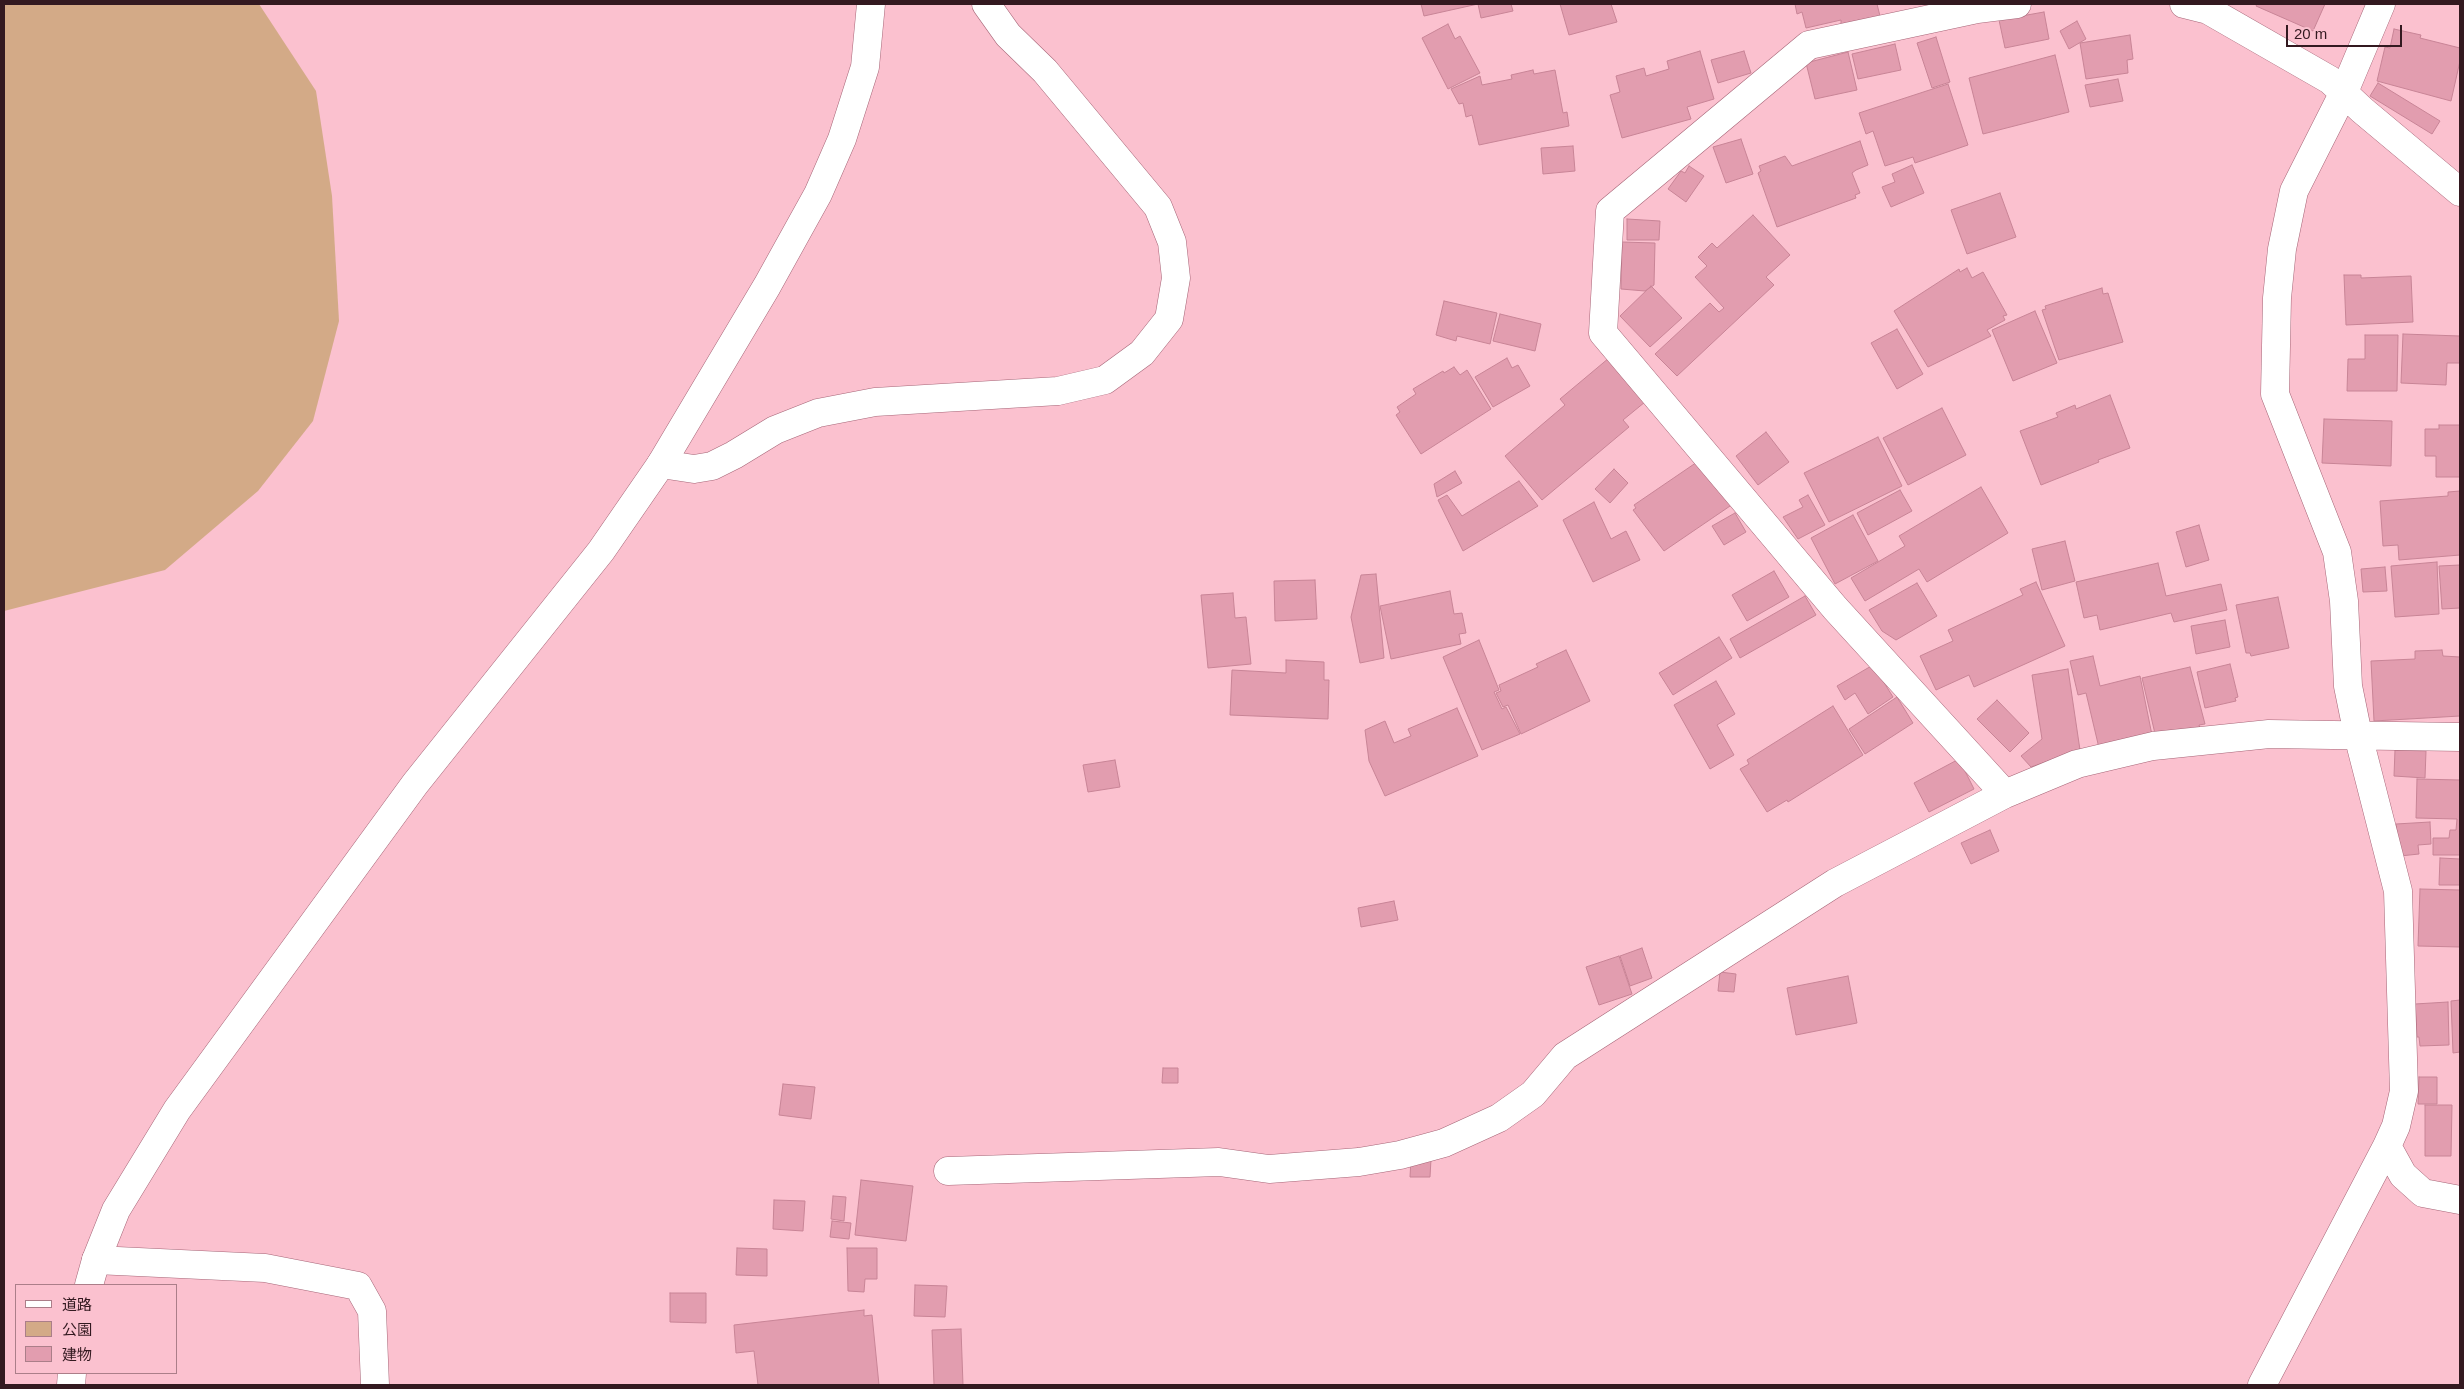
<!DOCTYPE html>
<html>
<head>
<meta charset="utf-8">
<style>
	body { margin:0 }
	#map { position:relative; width:2464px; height:1389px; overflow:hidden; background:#fbc1cf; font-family:Helvetica,"Noto Sans JP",sans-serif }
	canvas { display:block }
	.frame { position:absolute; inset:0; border:5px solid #331920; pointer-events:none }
	.legend { position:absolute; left:15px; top:1284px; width:162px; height:90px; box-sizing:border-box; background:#fbc1cf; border:1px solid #ab7e89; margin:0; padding:6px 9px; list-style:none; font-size:15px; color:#331920 }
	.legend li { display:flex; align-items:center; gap:10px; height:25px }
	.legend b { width:25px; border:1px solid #ab7e89 }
	.scale { position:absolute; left:2286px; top:25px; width:116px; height:22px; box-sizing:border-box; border:2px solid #331920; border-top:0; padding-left:6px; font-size:15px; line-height:18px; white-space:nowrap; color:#331920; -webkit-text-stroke:4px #fbc1cf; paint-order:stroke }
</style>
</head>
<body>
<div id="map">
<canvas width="2464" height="1389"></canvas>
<div class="frame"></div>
<ul class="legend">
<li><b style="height:6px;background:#fff"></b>道路</li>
<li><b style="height:14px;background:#d3aa87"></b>公園</li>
<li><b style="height:14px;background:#e29daf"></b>建物</li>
</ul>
<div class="scale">20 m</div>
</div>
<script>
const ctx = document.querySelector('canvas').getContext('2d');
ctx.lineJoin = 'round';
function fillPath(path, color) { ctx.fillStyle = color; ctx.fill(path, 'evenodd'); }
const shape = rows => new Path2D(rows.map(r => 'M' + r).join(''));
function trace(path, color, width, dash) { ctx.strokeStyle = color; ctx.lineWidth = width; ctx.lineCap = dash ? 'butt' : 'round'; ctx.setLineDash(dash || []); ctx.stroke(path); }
fillPath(shape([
	[4,4,259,4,316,91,332,196,339,321,313,421,258,491,165,570,4,611]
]), '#d3aa87');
const building = shape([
	[1421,4,1511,4,1513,11,1481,18,1478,4,1424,16,1421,4],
	[1560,4,1611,4,1617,22,1569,35,1560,4],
	[1795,4,1877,4,1880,16,1841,25,1841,20,1806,28,1802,12,1797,14,1795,4],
	[2257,4,2325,4,2313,31,2256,6,2257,4],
	[2044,12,2049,39,2005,48,1999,20,2044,12],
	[2077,21,2086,39,2069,49,2060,31,2077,21],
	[1448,24,1455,39,1460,36,1480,73,1448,89,1422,38,1448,24],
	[2394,29,2421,35,2420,38,2460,48,2460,61,2451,101,2377,81,2385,47,2390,48,2394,29],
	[2130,35,2133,59,2127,60,2128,73,2086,79,2080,43,2130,35],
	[1936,37,1950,82,1932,88,1917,43,1936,37],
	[1895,44,1901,70,1858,79,1852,54,1895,44],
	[1700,51,1714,99,1687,107,1691,119,1622,138,1610,95,1620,92,1616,76,1644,68,1646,76,1669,69,1667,61,1700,51],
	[1744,51,1751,73,1718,83,1711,60,1744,51],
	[1848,52,1857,90,1815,99,1806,63,1848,52],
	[2055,55,2069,112,1983,134,1969,78,2055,55],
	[1533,70,1534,74,1555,70,1563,113,1567,112,1569,126,1479,145,1472,115,1466,117,1463,103,1459,104,1451,89,1480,76,1482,85,1512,79,1511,75,1533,70],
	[2118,79,2123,101,2090,107,2085,85,2118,79],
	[2378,83,2440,121,2432,134,2370,96,2378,83],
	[1948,84,1968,145,1915,163,1913,157,1885,166,1873,131,1866,134,1859,113,1948,84],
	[1741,139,1753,174,1726,183,1713,147,1741,139],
	[1860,141,1868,165,1856,170,1852,173,1860,193,1855,195,1856,198,1777,227,1758,173,1761,171,1759,166,1785,156,1792,166,1860,141],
	[1573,146,1575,171,1543,174,1541,148,1573,146],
	[1912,165,1924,193,1891,207,1882,187,1895,182,1892,174,1912,165],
	[1689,166,1704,176,1686,202,1668,189,1681,171,1685,173,1689,166],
	[2000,193,2016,237,1967,254,1951,210,2000,193],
	[1753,215,1790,255,1766,277,1774,285,1677,376,1655,354,1710,303,1719,312,1724,308,1695,277,1707,266,1698,257,1712,243,1717,248,1753,215],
	[1627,219,1660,221,1659,240,1627,240,1627,219],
	[1622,242,1655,243,1654,285,1645,291,1621,289,1622,242],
	[1967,268,1972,278,1983,272,2007,315,2003,316,2005,320,1987,330,1991,336,1928,367,1894,311,1959,269,1960,272,1967,268],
	[2344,275,2361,275,2361,278,2411,276,2413,322,2346,325,2344,275],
	[1651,286,1682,318,1650,347,1620,316,1651,286],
	[2102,288,2103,294,2108,293,2123,342,2059,360,2042,310,2046,309,2045,306,2102,288],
	[1444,301,1497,313,1490,344,1457,336,1456,341,1436,335,1444,301],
	[2035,311,2057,363,2013,381,1992,330,2035,311],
	[1500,314,1541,324,1535,351,1493,341,1500,314],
	[1897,329,1923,374,1897,389,1871,343,1897,329],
	[2403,334,2460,336,2460,363,2447,363,2446,385,2401,383,2403,334],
	[2365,335,2398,335,2397,391,2347,391,2348,359,2365,359,2365,335],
	[1507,358,1512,368,1518,365,1530,386,1493,407,1475,377,1507,358],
	[1609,358,1645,402,1623,420,1629,427,1542,500,1505,456,1565,405,1560,399,1609,358],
	[1454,367,1460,375,1467,370,1491,409,1421,454,1396,415,1400,412,1397,407,1416,394,1413,389,1443,371,1444,373,1454,367],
	[2110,395,2130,448,2098,460,2099,462,2041,485,2020,431,2058,417,2056,413,2075,405,2076,409,2110,395],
	[1942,408,1966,455,1908,485,1883,438,1942,408],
	[2324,419,2392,421,2391,466,2322,463,2324,419],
	[2439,425,2460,425,2460,477,2436,477,2436,456,2425,456,2425,429,2439,429,2439,425],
	[1766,432,1789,462,1758,485,1736,456,1766,432],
	[1878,437,1902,486,1829,522,1804,473,1878,437],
	[1703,458,1733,504,1664,551,1633,510,1636,508,1634,505,1703,458],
	[1614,469,1628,483,1610,503,1595,489,1614,469],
	[1455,471,1462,483,1437,497,1434,484,1455,471],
	[1519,481,1538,506,1463,551,1438,500,1447,495,1462,516,1519,481],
	[1981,487,2008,533,1927,582,1919,569,1865,601,1851,578,1905,546,1899,536,1981,487],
	[1900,490,1912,511,1868,535,1857,513,1900,490],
	[2460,491,2460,555,2399,560,2398,545,2383,546,2380,501,2448,496,2448,492,2460,491],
	[1808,495,1825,525,1798,539,1783,517,1803,507,1799,500,1808,495],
	[1594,502,1611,539,1626,531,1640,560,1593,582,1563,520,1594,502],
	[1735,513,1746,532,1724,545,1712,526,1735,513],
	[1853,515,1878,561,1835,584,1811,538,1853,515],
	[2199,525,2209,560,2186,567,2176,532,2199,525],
	[2065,541,2075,581,2042,590,2032,549,2065,541],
	[2437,562,2439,614,2395,617,2391,566,2437,562],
	[2158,563,2166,596,2221,584,2227,610,2174,622,2171,613,2100,630,2097,615,2084,618,2076,582,2158,563],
	[2460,565,2460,608,2442,609,2439,566,2460,565],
	[2385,567,2387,591,2363,592,2361,569,2385,567],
	[1774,571,1789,597,1747,621,1732,595,1774,571],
	[1376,574,1384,658,1360,663,1351,617,1361,575,1376,574],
	[1315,580,1317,619,1275,621,1274,581,1315,580],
	[2036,582,2065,646,1974,687,1969,675,1936,690,1920,656,1953,641,1948,630,2023,595,2020,589,2036,582],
	[1917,583,1937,616,1896,640,1882,631,1869,610,1917,583],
	[1450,591,1454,614,1462,613,1466,633,1459,634,1461,644,1391,659,1380,606,1450,591],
	[1233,593,1235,618,1246,617,1251,664,1208,668,1201,595,1233,593],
	[1805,596,1816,615,1740,658,1730,639,1805,596],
	[2278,597,2289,648,2251,656,2250,653,2246,653,2236,605,2278,597],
	[2225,620,2230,647,2196,654,2191,626,2225,620],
	[1719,637,1732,658,1673,695,1659,673,1719,637],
	[1479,640,1499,690,1494,692,1502,709,1506,707,1520,734,1482,750,1443,657,1479,640],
	[1566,650,1590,701,1521,734,1508,705,1503,707,1496,693,1501,691,1499,685,1538,667,1536,664,1566,650],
	[2442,650,2443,656,2460,657,2460,716,2374,721,2371,661,2415,659,2415,651,2442,650],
	[2093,656,2100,686,2140,676,2152,735,2099,748,2086,693,2078,695,2070,661,2093,656],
	[1286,660,1324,662,1324,680,1329,680,1328,719,1230,715,1232,670,1286,673,1286,660],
	[2230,664,2238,697,2235,698,2236,701,2205,708,2197,672,2230,664],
	[1873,665,1893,697,1868,714,1855,693,1845,700,1837,686,1873,665],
	[2190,667,2205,724,2199,725,2200,728,2156,738,2142,678,2190,667],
	[2068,669,2080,750,2031,767,2021,756,2042,739,2032,675,2068,669],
	[1716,681,1735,714,1717,725,1734,755,1710,769,1674,705,1716,681],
	[1897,697,1913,723,1865,754,1849,729,1897,697],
	[1997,700,2029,733,2010,752,1977,719,1997,700],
	[1833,706,1863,755,1788,802,1787,800,1767,812,1740,769,1749,764,1747,760,1833,706],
	[1457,708,1478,756,1385,796,1369,761,1365,730,1385,721,1394,743,1411,736,1408,729,1457,708],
	[2395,750,2426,751,2425,778,2394,776,2395,750],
	[1959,759,1974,789,1929,812,1914,783,1959,759],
	[1115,760,1120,787,1088,792,1083,765,1115,760],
	[2417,779,2460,780,2460,855,2433,855,2433,838,2449,838,2450,830,2456,830,2457,819,2416,818,2417,779],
	[2430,822,2431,844,2418,845,2419,854,2400,856,2396,824,2430,822],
	[1990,830,1999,851,1971,864,1961,843,1990,830],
	[2440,858,2460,859,2460,885,2439,885,2440,858],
	[2420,889,2460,890,2460,947,2418,946,2420,889],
	[1394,901,1398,920,1361,927,1358,908,1394,901],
	[1642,948,1652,978,1630,986,1620,956,1642,948],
	[1619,956,1632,994,1599,1005,1586,967,1619,956],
	[1720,972,1736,974,1734,992,1718,991,1720,972],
	[1848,976,1857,1023,1796,1035,1787,988,1848,976],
	[2460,1000,2460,1052,2453,1053,2451,1001,2460,1000],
	[2448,1002,2449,1045,2420,1046,2419,1037,2417,1037,2415,1004,2448,1002],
	[1163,1068,1178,1068,1178,1083,1162,1083,1163,1068],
	[2419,1077,2437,1077,2437,1104,2418,1104,2419,1077],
	[783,1084,815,1087,811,1119,779,1115,783,1084],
	[2425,1105,2452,1105,2451,1156,2425,1156,2425,1105],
	[1411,1159,1431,1159,1430,1177,1410,1177,1411,1159],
	[861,1180,913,1186,906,1241,855,1235,861,1180],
	[833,1196,846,1197,844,1221,831,1219,833,1196],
	[774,1200,805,1201,803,1231,773,1229,774,1200],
	[832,1221,851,1223,849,1239,830,1237,832,1221],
	[737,1248,767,1249,767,1276,736,1275,737,1248],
	[847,1248,877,1248,877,1279,865,1279,864,1292,848,1291,847,1248],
	[915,1285,947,1286,945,1317,914,1316,915,1285],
	[670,1293,706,1293,706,1323,670,1322,670,1293],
	[864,1310,864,1316,872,1315,879,1385,758,1385,754,1351,736,1353,734,1325,864,1310],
	[961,1329,963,1385,934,1385,932,1330,961,1329]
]);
fillPath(building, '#e29daf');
trace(building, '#c88496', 1);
const minor = shape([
	[2184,4,2208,10,2330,80,2362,110,2460,192],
	[661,464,694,469,712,466,734,455,775,430,818,413,875,402,1058,391,1105,380,1142,353,1169,319,1176,278,1172,242,1158,207,1045,71,1008,35,986,4],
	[2005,794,1835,608,1603,333,1610,211,1809,45,1977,9,2017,4],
	[2387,1146,2403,1175,2423,1193,2460,1200],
	[948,1171,1219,1162,1269,1169,1359,1162,1400,1155,1444,1143,1499,1118,1533,1094,1565,1056,1835,883,2005,794,2077,764,2153,746,2269,734,2460,737],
	[96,1260,265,1268,358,1286,372,1311,375,1385],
	[2262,1385,2387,1146,2396,1126,2404,1091,2398,891,2358,735,2348,686,2344,601,2337,552,2275,394,2277,298,2282,249,2294,191,2344,92,2381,4]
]);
const tertiary = shape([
	[89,1285,96,1260,116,1210,177,1110,415,784,601,551,661,464,767,286,818,194,842,139,865,67,871,4],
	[71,1385,72,1373]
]);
trace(minor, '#a66577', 29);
trace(tertiary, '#a66577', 29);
trace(minor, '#fff', 28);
trace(tertiary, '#fff', 28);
</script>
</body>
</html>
